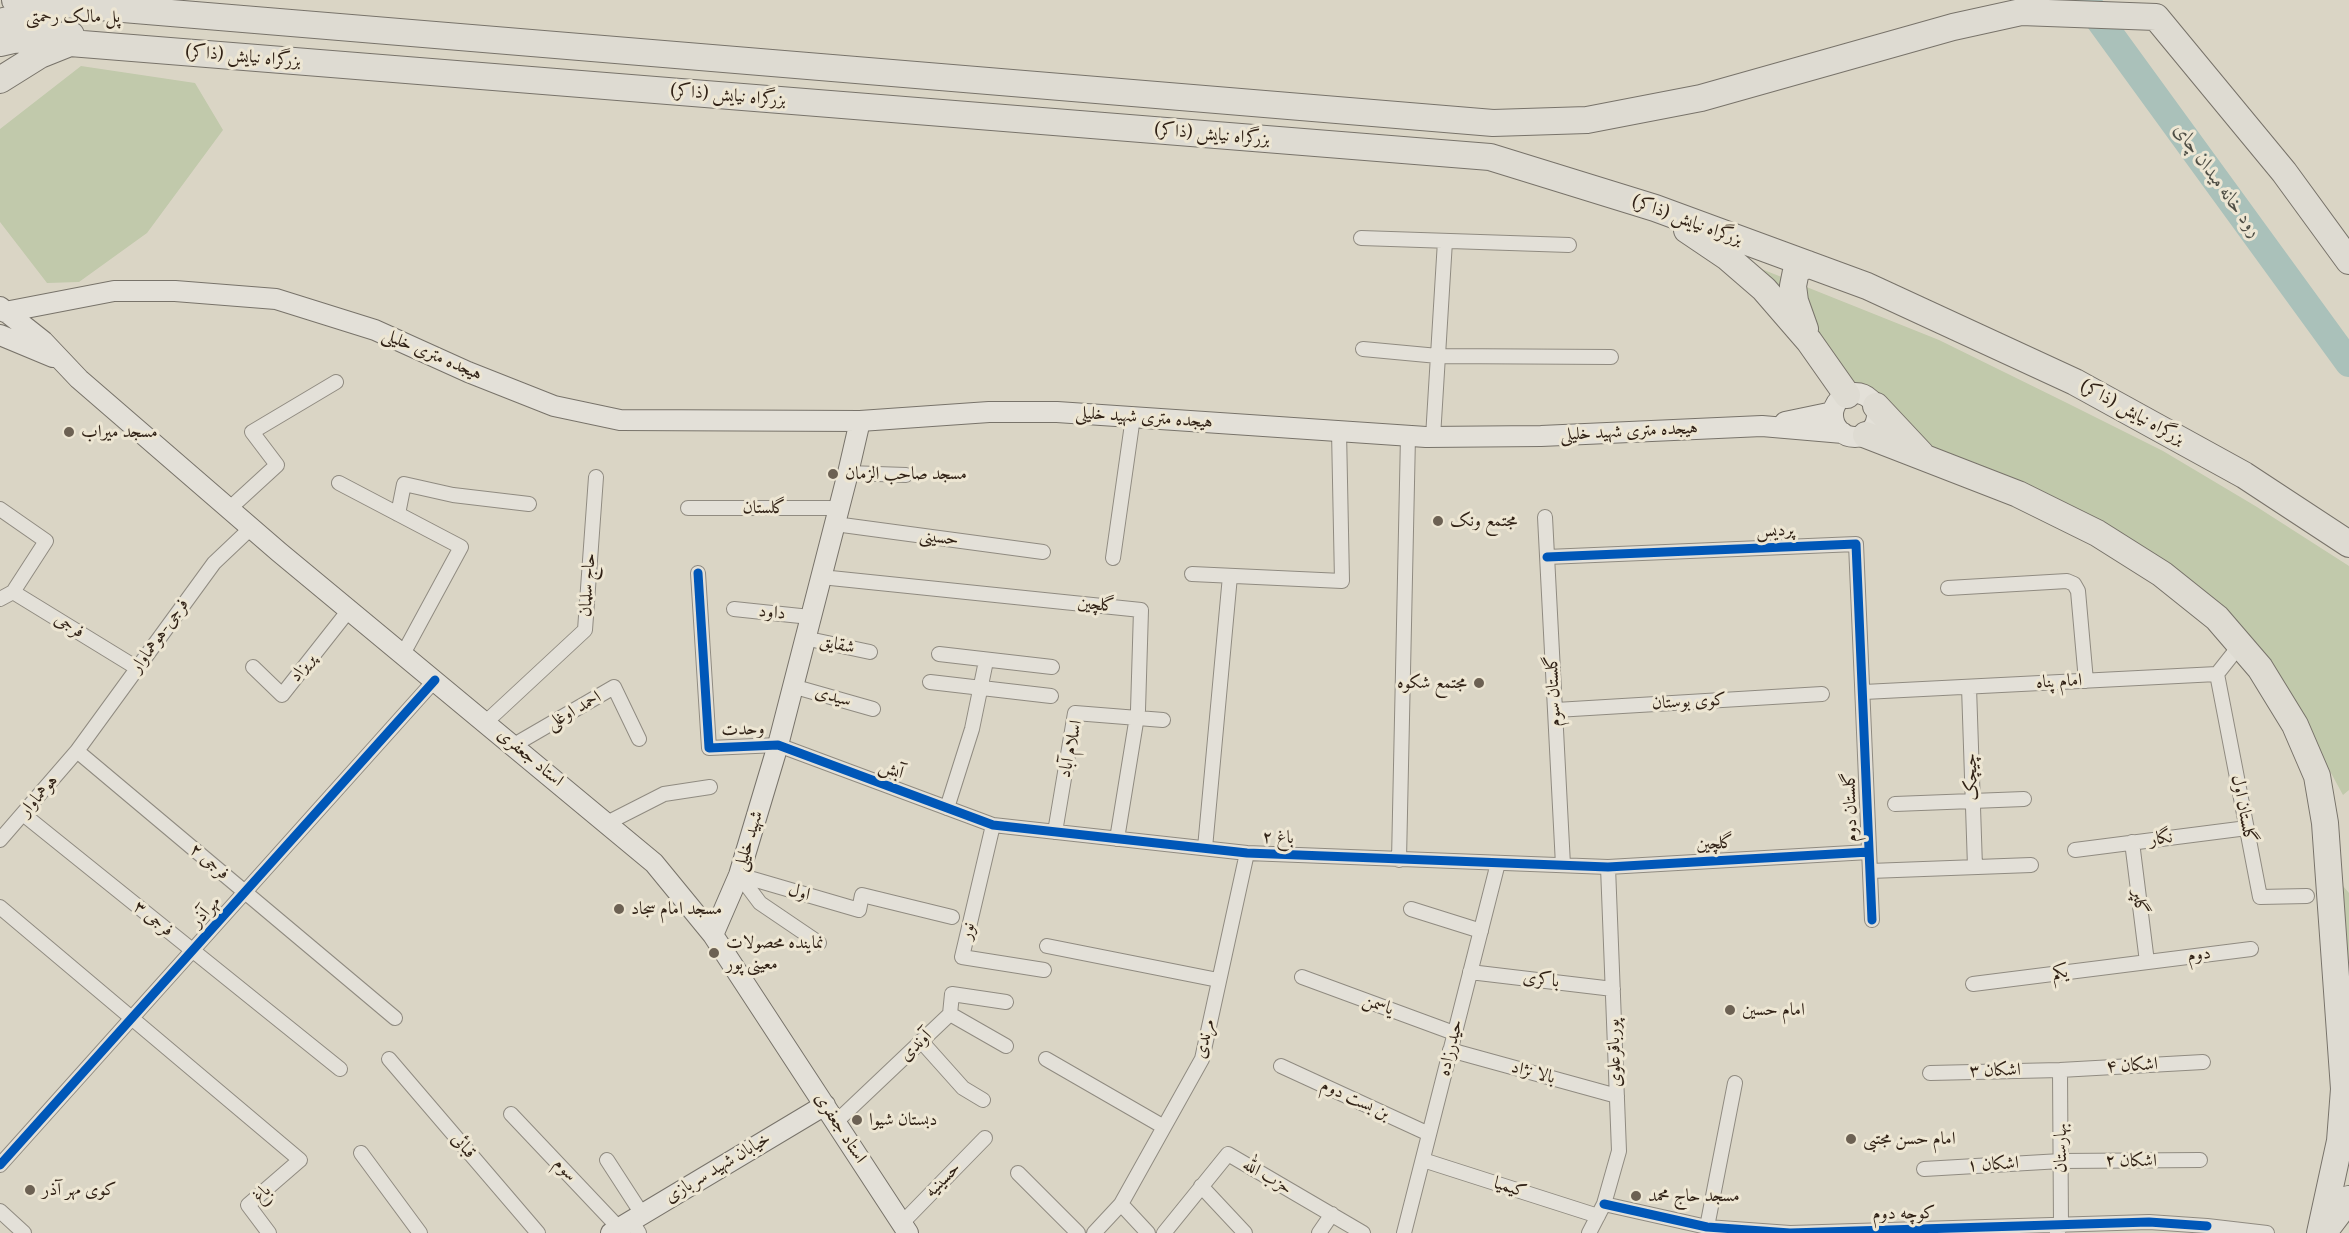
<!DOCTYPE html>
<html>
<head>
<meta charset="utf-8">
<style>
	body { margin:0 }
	canvas { display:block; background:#dad5c5 }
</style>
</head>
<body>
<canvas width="2349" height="1233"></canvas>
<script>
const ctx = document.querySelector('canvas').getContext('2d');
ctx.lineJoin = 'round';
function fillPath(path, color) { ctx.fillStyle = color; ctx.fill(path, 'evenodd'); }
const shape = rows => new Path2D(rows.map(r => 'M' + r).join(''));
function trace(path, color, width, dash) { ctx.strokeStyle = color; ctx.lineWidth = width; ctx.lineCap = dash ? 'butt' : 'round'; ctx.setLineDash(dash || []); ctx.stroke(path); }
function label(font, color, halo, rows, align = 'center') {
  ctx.font = font + ' "Gentium Book Plus",Amiri,serif'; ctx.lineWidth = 6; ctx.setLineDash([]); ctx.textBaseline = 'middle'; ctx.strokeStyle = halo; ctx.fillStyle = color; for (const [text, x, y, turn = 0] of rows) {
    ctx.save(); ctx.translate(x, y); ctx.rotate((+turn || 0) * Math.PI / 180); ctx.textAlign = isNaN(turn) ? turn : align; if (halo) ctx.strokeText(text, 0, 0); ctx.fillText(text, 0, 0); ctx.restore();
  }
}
fillPath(shape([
	[81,66,195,83,223,130,147,233,79,282,47,283,0,222,0,129],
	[1754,266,1939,340,2065,402,2163,451,2257,507,2349,566,2349,790,2343,795,2277,674,2212,600,1927,449,1883,414,1834,360],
	[2343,886,2349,893,2349,1030]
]), '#c1c9ab');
trace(shape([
	[2085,0,2349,363]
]), '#aac1ba', 28);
const street = shape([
	[1361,238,1569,245],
	[1363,349,1438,356,1611,357],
	[1433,437,1445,241],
	[848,473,906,475],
	[339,483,461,547,403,654],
	[688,508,839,508],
	[0,509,46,541,13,592],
	[229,509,277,465,252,432,336,382],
	[398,514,404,484,453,495,529,504],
	[1545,517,1563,865],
	[835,524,1043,552],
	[1547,557,1856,544,1872,920],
	[1113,558,1133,417],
	[698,573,709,748,778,745,993,825,1247,853,1608,867,1869,852],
	[1192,574,1342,581,1339,431],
	[821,577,1141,610,1138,710,1117,839],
	[1948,588,2067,581,2074,584,2078,591,2086,681],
	[0,599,13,592,137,668],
	[734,609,810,617],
	[804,638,870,652],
	[939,654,1052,667],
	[253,667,282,695,349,610],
	[2217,674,2260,897,2307,896],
	[930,682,1051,696],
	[792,686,873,709],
	[1969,687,1975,867],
	[1864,692,2217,674,2240,645],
	[1556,710,1822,694],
	[486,722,585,630,596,477],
	[514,745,614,687,639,739],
	[77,751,395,1018],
	[1895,804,2024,799],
	[947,808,972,729,986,661],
	[23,814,340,1069],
	[607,823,664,794,710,787],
	[993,825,962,957,1044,970],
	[1055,832,1075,713,1163,720],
	[0,840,77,751,214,563,252,527],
	[2132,842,2147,962],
	[1205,848,1230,576],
	[2075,850,2247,828],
	[1399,860,1408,436],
	[1870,871,2031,865],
	[739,875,859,910,862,895,952,917],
	[739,875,760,903,819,943],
	[0,907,300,1160,248,1205,269,1233],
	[1411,909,1481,931],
	[1047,946,1218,980],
	[1470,972,1613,989],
	[1302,977,1454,1033],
	[1973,984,2251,949],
	[950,1014,952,994,1006,1002],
	[921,1041,963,1088,983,1100],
	[1450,1050,1617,1096],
	[389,1059,538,1233],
	[1046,1059,1164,1127],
	[1281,1066,1429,1134],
	[1930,1073,2060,1070,2203,1062],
	[511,1114,618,1227],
	[836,1122,950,1014,1006,1046],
	[361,1153,420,1233],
	[607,1160,642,1214],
	[1423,1160,1598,1216],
	[0,1165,435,680],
	[1924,1169,2061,1161,2200,1160],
	[1018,1173,1078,1233],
	[1201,1186,1245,1233],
	[1121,1204,1148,1233],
	[1604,1204,1707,1227,1790,1233,2149,1222,2207,1226],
	[0,1211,24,1233],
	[631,1220,639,1233],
	[902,1223,985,1138],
	[1713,1232,1707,1227,1735,1083],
	[2057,1232,2061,1226,2060,1070],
	[1094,1233,1121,1204,1202,1059,1247,853],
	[1164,1233,1228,1154,1363,1233],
	[1319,1233,1332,1214],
	[1404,1233,1498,863],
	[1589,1233,1604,1204,1619,1151,1608,867],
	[2217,1233,2207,1226,2267,1233]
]);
const secondary = shape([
	[0,307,43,341,79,379,279,552,654,863,713,935,908,1233],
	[5,312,114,291,175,291,276,299,375,330,468,372,554,406,620,420,860,421,989,412,1057,412,1426,437,1541,436,1762,426,1843,433],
	[0,335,53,357],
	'1833 415a22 22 0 1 1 44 0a22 22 0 1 1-44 0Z',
	[1785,422,1833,412],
	[713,935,739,875,778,745,848,473,860,421],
	[611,1233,825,1105]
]);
const highway = shape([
	[15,0,1493,123,1587,120,1701,98,1953,27,2021,12,2156,17,2284,172,2349,261],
	[0,22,24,16,50,15],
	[0,43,13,40,71,35],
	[0,80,40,55,70,43,1490,157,1655,208,1867,286,2075,382,2244,475,2349,544],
	[1687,230,1727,257,1764,289,1809,341,1847,395],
	[1805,329,1795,301,1793,286,1796,271,1808,264],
	[1876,406,1921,454],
	[1866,435,2018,494,2097,533,2162,574,2217,618,2260,668,2295,725,2317,776,2325,823,2344,1089,2340,1141,2320,1233],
	[2324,1232,2349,1199]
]);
trace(street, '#908b81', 16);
trace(secondary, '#78736a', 22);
trace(highway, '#78736a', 28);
trace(street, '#e3e0d8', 14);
trace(secondary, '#e3e0d8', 20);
trace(highway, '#dedbd2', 26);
trace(shape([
	[1547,557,1856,544,1872,920],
	[698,573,709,748,778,745,993,825,1247,853,1608,867,1869,852],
	[0,1165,435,680],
	[1604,1204,1707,1227,1790,1233,2149,1222,2207,1226]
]), '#0057b8', 9);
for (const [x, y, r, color] of [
	[69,432,6,"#6c6153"],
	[833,474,6,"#6c6153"],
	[1438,521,6,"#6c6153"],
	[1479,683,6,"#6c6153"],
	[619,909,6,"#6c6153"],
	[714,953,6,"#6c6153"],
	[1730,1010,6,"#6c6153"],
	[857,1120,6,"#6c6153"],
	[1851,1139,6,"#6c6153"],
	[30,1190,6,"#6c6153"],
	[1636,1196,6,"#6c6153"]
]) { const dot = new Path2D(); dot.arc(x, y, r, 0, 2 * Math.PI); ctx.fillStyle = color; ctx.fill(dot); trace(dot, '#ede6d3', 2); }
label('18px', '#312216', '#ede6d3', [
	["پل مالک رحمتی",73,17],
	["بزرگراه نیایش (ذاکر)",243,57,5],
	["بزرگراه نیایش (ذاکر)",728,96,5],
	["بزرگراه نیایش (ذاکر)",1212,135,5],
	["بزرگراه نیایش (ذاکر)",1687,221,20],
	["هیجده متری خلیلی",432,355,23],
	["بزرگراه نیایش (ذاکر)",2132,413,29],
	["هیجده متری شهید خلیلی",1144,418,4],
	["هیجده متری شهید خلیلی",1629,432,-3],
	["گلستان",764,508],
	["پردیس",1775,531,-2],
	["حسینی",939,538,7],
	["حاج سلمان",588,585,-86],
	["گلچین",1096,605,6],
	["داود",772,613,6],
	["فرجی",69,626,31],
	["فرجی-هوهماوار",160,636,-54],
	["شقایق",837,645,12],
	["پریزاد",303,668,-52],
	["امام پناه",2059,682,-3],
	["گلستان سوم",1554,691,-93],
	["سیدی",833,697,16],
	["کوی بوستان",1689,702,-3],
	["احمد اوغلی",574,711,-30],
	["وحدت",743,730,-2],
	["اسلام آباد",1071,749,-78],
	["استاد جعفری",530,758,40],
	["آبش",891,770,20],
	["چیچک",1972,777,-92],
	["هوهماوار",39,796,-49],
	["گلستان دوم",1851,807,-92],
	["گلستان اول",2243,809,79],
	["باغ ۲",1278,838,2],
	["نگار",2161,839,-7],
	["شهید خلیلی",749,841,-73],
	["گلچین",1715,844,-3],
	["فرجی ۲",209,862,40],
	["اول",799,893,16],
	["گلپر",2139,902,83],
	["مهرآذر",206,912,-48],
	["فرجی ۳",153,919,39],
	["نور",968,931,-77],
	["دوم",2199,955,-7],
	["یکم",2060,973,-7],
	["باکری",1541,980,7],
	["یاسمن",1378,1005,20],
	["مرندی",1205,1039,-76],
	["آوندی",916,1046,-43],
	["حیدرزاده",1451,1048,-76],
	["پورباقرعلوی",1615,1053,-92],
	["اشکان ۴",2132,1066,-3],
	["اشکان ۳",1995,1071,-1],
	["بالا نژاد",1533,1073,15],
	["بن بست دوم",1355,1100,25],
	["استاد جعفری",840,1128,57],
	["قبائی",463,1146,49],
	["بهارستان",2061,1148,-90],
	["اشکان ۲",2131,1161],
	["اشکان ۱",1993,1165,-3],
	["خیابان شهید سربازی",718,1168,-31],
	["سوم",565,1170,47],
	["حزب الله",1267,1177,30],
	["حسینیه",943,1180,-45],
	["کیمیا",1510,1188,18],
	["باغ",262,1194,-43],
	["کوچه دوم",1904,1214,-1]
]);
label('18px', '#312216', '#ede6d3', [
	["مسجد میراب",81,432],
	["مسجد صاحب الزمان",845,474],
	["مجتمع ونک",1450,521],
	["مجتمع شکوه",1467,683,"right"],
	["مسجد امام سجاد",631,909],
	["نماینده محصولات",726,943],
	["معینی پور",726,964],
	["امام حسین",1742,1010],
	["دبستان شیوا",869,1120],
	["امام حسن مجتبی",1863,1139],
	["کوی مهر آذر",42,1190],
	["مسجد حاج محمد",1648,1196]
], 'left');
label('italic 20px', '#4f4f46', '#ede6d3', [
	["رود خانه میدان چای",2217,181,54]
]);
</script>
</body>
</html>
